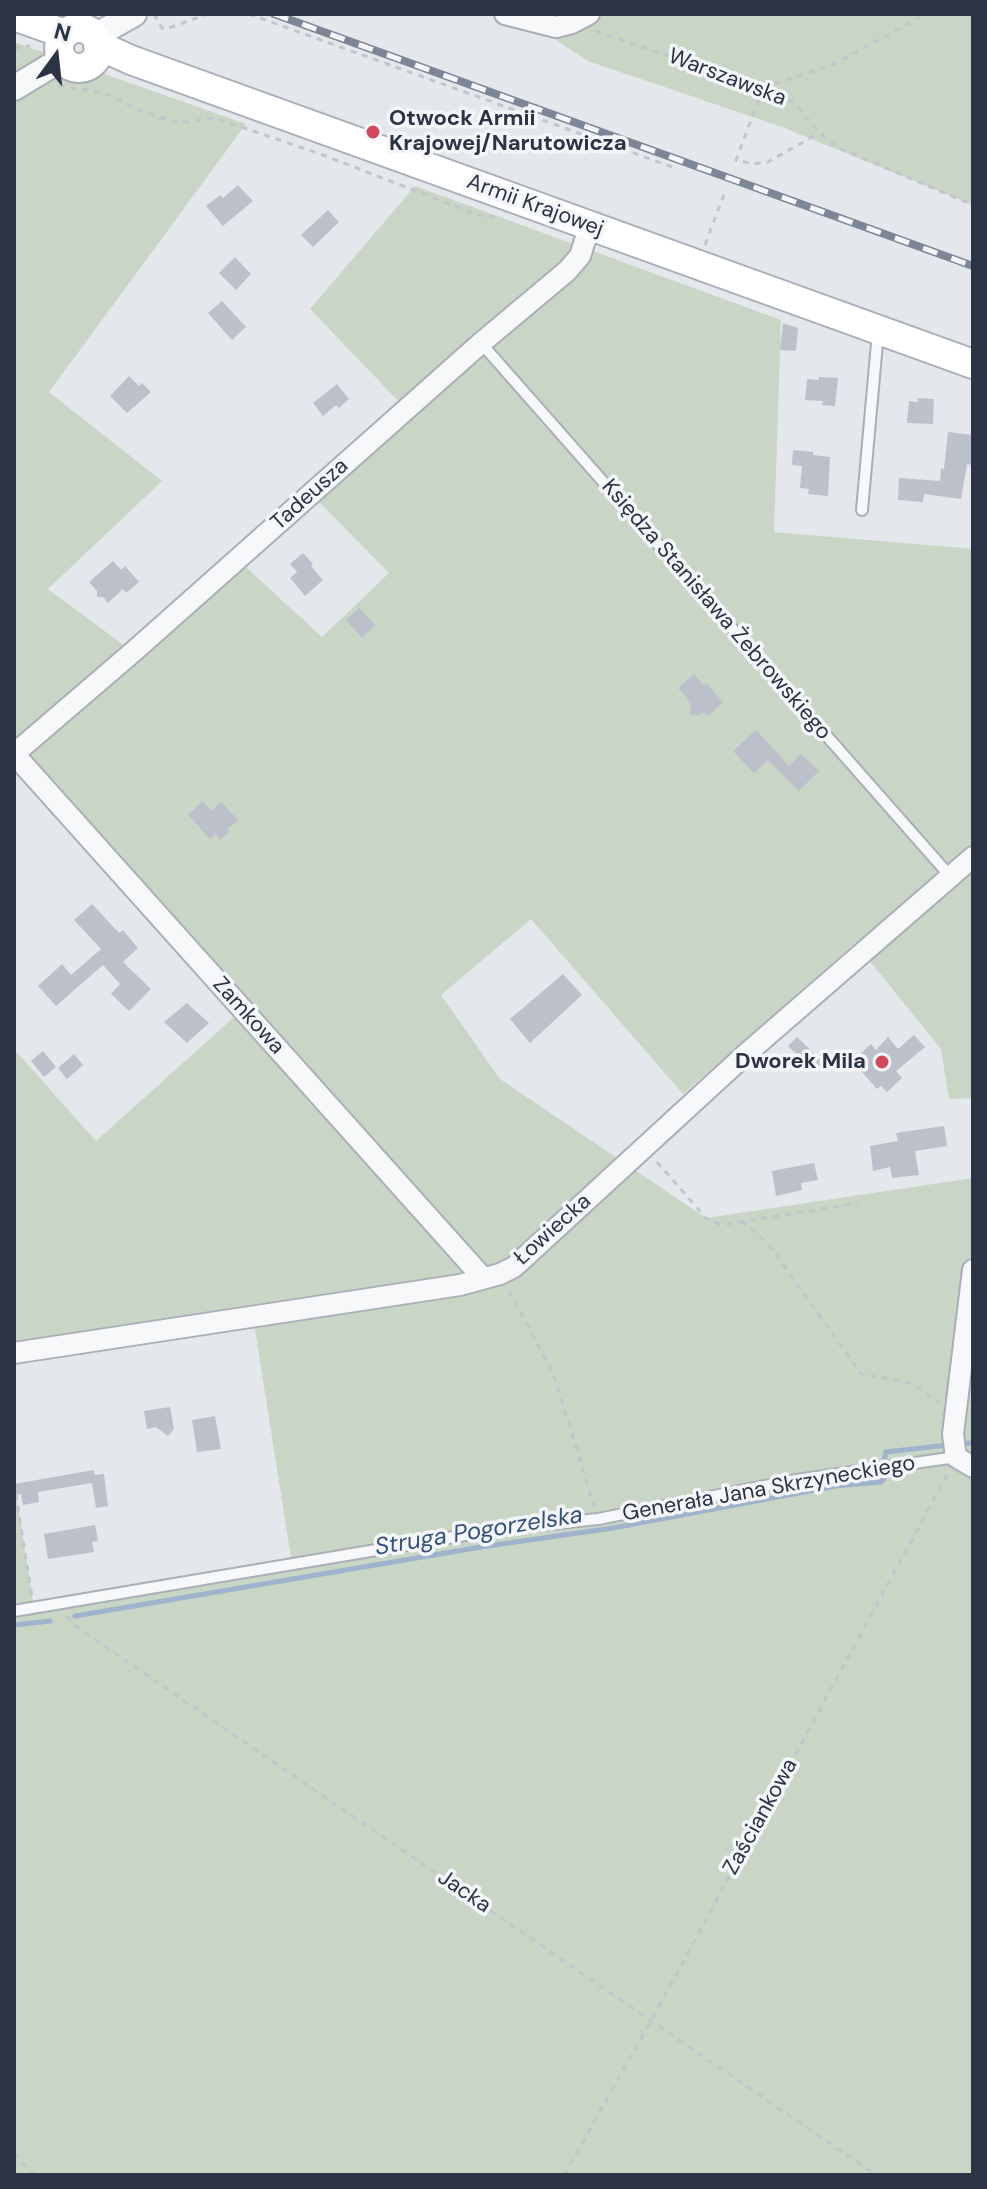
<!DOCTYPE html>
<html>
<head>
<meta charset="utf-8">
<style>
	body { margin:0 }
	#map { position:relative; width:987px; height:2189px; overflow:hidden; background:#e4e7ec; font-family:"DM Sans",sans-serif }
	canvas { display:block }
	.frame { position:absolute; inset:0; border:16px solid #2b3445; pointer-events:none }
	.north { position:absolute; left:16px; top:16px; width:80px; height:80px; -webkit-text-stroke:6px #f4f6f9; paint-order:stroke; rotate:15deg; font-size:22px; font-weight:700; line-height:32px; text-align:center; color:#2b3445 }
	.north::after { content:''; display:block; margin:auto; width:28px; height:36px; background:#2b3445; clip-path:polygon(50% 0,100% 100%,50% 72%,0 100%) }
</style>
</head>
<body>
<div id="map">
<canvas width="987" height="2189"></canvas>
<div class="frame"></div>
<div class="north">N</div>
</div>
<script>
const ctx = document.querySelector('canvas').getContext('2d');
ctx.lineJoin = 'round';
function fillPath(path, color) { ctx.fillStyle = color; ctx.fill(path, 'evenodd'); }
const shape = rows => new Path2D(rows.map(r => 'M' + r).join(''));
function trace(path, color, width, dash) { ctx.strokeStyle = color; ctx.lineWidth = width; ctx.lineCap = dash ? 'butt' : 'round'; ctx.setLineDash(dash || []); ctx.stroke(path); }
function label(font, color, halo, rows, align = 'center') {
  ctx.font = font + ' "DM Sans",sans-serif'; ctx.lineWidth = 7; ctx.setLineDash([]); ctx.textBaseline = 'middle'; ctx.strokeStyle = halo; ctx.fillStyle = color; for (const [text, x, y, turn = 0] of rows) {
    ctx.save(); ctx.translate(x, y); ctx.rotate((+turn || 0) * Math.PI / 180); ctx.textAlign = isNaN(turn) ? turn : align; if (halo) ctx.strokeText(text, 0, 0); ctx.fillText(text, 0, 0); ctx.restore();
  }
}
fillPath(shape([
	[506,14,973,14,973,205,782,127,588,61,527,21],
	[14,42,246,124,49,392,162,481,48,589,133,652,237,559,322,637,389,573,311,494,406,409,310,309,415,186,781,320,774,532,973,549,973,1098,949,1099,941,1049,855,943,683,1094,531,919,441,995,500,1079,706,1218,973,1178,973,2175,14,2175,14,1482,34,1608,292,1564,253,1317,14,1353,14,1049,96,1141,242,1010,14,754]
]), '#c9d6c5');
trace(shape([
	[958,1444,973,1443],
	[884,1462,886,1452,948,1445],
	[75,1616,481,1547,613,1528,836,1486,881,1482,885,1477],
	[14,1625,50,1621]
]), '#9fb4cc', 5);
fillPath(shape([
	[238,185,253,201,223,226,206,206,220,195,223,198],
	[328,210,339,222,313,247,301,235],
	[235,257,251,274,236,290,219,273],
	[222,301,246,327,232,340,208,313],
	[783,323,798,328,796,351,780,350],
	[129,376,139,386,142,383,151,392,127,413,110,396],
	[819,377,838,378,835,406,822,405,823,401,805,400,807,379,819,380],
	[337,384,349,399,339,408,336,405,323,416,313,403],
	[918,398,934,399,933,424,907,423,909,401,918,402],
	[948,432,973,435,973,465,967,464,961,499,924,494,923,502,898,500,899,478,940,481,941,468,944,469],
	[793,450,813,452,813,455,830,457,828,496,808,494,809,489,800,488,802,466,792,465],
	[303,553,313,564,311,566,323,580,305,596,290,578,297,572,290,564],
	[113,561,121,570,125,566,139,582,126,593,123,589,108,603,103,597,97,597,97,591,89,582],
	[359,608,375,625,362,638,346,620],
	[694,674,704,685,706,683,723,702,708,716,704,712,698,716,690,714,691,705,687,700,688,699,678,688],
	[756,730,789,766,801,754,819,771,799,791,768,760,754,773,733,751],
	[203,801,211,811,221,802,238,820,227,829,229,832,220,840,216,834,210,839,188,815],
	[92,904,119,933,123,930,138,948,123,962,151,989,129,1011,111,994,120,984,103,965,56,1006,38,986,62,964,71,975,101,949,74,920],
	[563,974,582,995,530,1043,510,1019],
	[187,1003,209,1023,187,1043,164,1022],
	[914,1035,925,1047,896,1071,902,1078,887,1092,881,1086,877,1089,855,1064,860,1059,857,1057,871,1044,876,1050,888,1037,898,1049],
	[797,1037,824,1063,815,1072,788,1046],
	[43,1051,56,1067,44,1077,31,1061],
	[74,1054,83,1065,67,1079,58,1068],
	[944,1126,947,1146,915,1151,919,1175,892,1178,890,1167,873,1171,870,1146,898,1141,896,1133],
	[814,1163,818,1180,801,1183,802,1190,776,1196,772,1171],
	[170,1407,174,1429,168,1436,156,1427,147,1429,144,1411],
	[215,1416,221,1449,197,1452,192,1420],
	[94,1470,95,1475,104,1474,108,1506,96,1508,92,1483,38,1492,39,1502,23,1505,21,1494,15,1495,14,1484],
	[95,1525,98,1541,92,1542,94,1552,48,1559,44,1534]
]), '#bbc0ca');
const service = shape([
	[481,343,950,876],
	[862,510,878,332],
	[14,1611,501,1529,598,1519,790,1481,956,1457]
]);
const minor = shape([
	[505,14,556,27,572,23,589,14],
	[14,754,133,652,481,343,567,271,580,256,590,225],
	[14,754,483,1278],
	[973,1270,953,1434,956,1457,973,1467],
	[14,1353,460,1285,500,1274,514,1267,746,1054,973,857]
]);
const tertiary = shape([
	[95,36,134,14],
	[14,88,62,59]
]);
const secondary = shape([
	[14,16,65,34],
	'59 48a20 20 0 1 1 40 0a20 20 0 1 1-40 0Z',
	[98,45,131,60,973,364]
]);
trace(service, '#a9aeb7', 14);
trace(minor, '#a9aeb7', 24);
trace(tertiary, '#a9aeb7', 28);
trace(secondary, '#a9aeb7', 32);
trace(shape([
	[154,14,162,28,166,29,208,14],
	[249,14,675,168],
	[596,31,763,88,793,102,820,133,841,149,973,205],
	[14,48,30,46],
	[58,86,102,92,141,111,172,121,181,123,215,118,323,155,478,215,502,218],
	[763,88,836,63,926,14],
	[763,88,736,160,753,164,768,162,819,133],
	[705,245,726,189],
	[657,1162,706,1218,721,1225,858,1203],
	[742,1221,768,1243,861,1374,911,1383,939,1403],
	[509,1291,553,1372,594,1506],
	[14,1482,32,1597],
	[67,1616,74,1625,876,2175],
	[14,2154,35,2175],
	[564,2175,651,2021,949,1471]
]), '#c2c5cb', 3, [6, 6]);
trace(service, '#f7f8fa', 10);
trace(minor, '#f7f8fa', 20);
trace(tertiary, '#f7f8fa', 24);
trace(secondary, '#fff', 28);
const rail = shape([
	[274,14,973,266]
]);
trace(rail, '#7d8696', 8);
trace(rail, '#f4f6f9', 5, [15]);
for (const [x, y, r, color] of [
	[373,132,8,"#d1495b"],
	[882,1062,8,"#d1495b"]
]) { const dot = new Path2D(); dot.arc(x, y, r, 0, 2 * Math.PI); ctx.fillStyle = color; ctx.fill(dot); trace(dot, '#f4f6f9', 3); }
label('22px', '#2b3445', '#f4f6f9', [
	["Warszawska",727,78,21],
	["Armii Krajowej",535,206,20],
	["Tadeusza",310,495,-42],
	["Księdza Stanisława Żebrowskiego",716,610,49],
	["Zamkowa",248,1016,48],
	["Łowiecka",553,1230,-42],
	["Generała Jana Skrzyneckiego",769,1489,-10],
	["Zaściankowa",761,1817,-61],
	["Jacka",464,1892,34]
]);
label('bold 22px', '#2b3445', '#f4f6f9', [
	["Otwock Armii",389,119],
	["Krajowej/Narutowicza",389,144],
	["Dworek Mila",866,1062,"right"]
], 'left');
label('italic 24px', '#34527a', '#f4f6f9', [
	["Struga Pogorzelska",479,1532,-9]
]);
</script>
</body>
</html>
